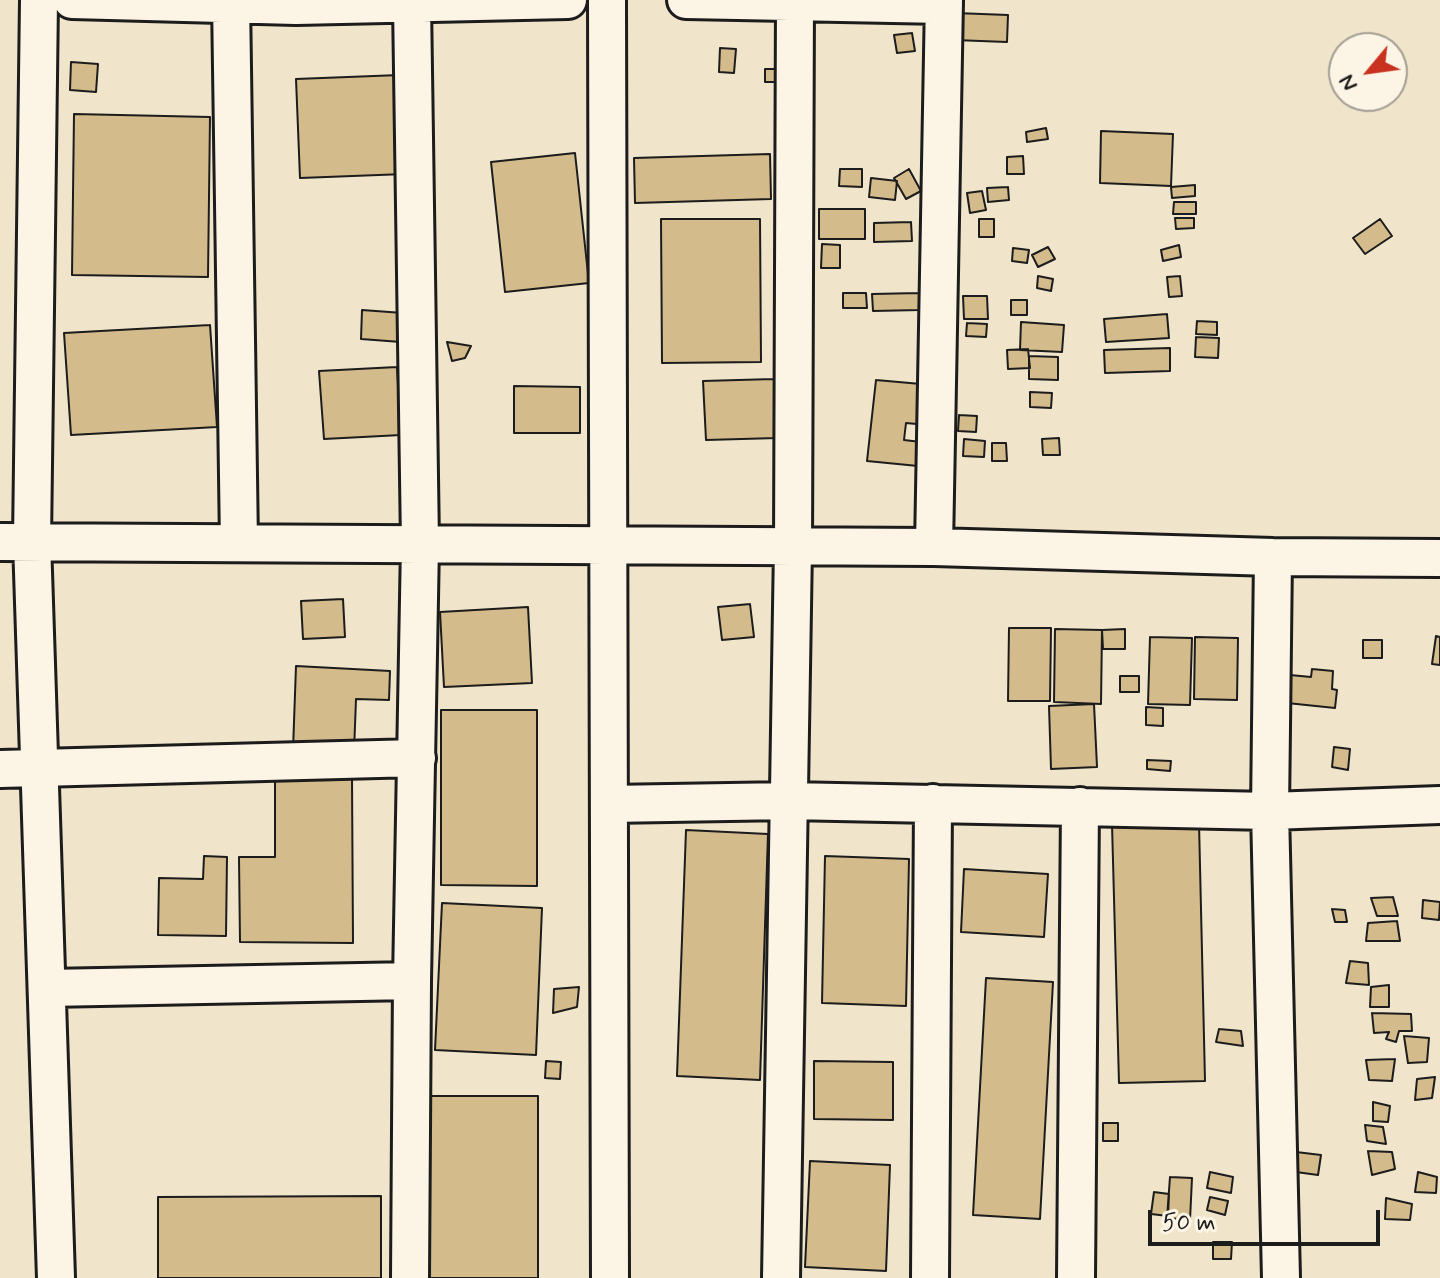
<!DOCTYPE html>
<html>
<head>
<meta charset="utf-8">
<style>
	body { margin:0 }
	#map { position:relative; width:1440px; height:1278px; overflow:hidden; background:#f0e4ca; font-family:Mynerve,sans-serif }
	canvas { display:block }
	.north { position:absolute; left:1328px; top:32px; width:80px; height:80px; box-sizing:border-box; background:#fcf5e5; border:2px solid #a29e95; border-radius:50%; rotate:241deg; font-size:22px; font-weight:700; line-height:32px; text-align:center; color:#1c1c1c }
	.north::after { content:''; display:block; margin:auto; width:28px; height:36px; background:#c8321e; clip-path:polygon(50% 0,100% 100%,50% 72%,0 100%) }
	.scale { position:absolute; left:1148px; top:1210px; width:232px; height:36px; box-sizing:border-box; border:4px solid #1c1c1c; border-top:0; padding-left:10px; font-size:24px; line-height:28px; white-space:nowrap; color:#1c1c1c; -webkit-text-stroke:6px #fcf5e5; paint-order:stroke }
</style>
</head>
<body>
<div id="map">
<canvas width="1440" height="1278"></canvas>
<div class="north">N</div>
<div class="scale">50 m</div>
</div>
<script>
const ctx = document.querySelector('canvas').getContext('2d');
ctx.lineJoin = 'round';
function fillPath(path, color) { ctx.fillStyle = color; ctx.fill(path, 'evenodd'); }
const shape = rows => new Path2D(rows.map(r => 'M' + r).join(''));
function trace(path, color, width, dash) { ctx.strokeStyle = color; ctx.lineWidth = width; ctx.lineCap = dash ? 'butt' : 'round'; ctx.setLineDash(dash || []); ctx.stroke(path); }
const building = shape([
	[955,13,1008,15,1007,42,954,40,955,13],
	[912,33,915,51,897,53,894,35,912,33],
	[720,48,736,49,734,73,719,72,720,48],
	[71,62,98,64,96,92,70,90,71,62],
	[765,69,779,69,778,82,765,82,765,69],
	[400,75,405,174,300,178,296,79,400,75],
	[74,114,210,117,208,277,72,275,74,114],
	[1046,128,1048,139,1027,142,1026,132,1046,128],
	[1101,131,1173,134,1171,186,1100,183,1101,131],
	[575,153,589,283,505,292,491,162,575,153],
	[770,154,771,199,635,203,634,158,770,154],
	[1023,156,1024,174,1007,174,1007,157,1023,156],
	[840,169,862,169,862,187,839,186,840,169],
	[909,169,921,191,906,199,894,178,909,169],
	[871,178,897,181,895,200,869,197,871,178],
	[1195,185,1195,196,1172,198,1171,187,1195,185],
	[1008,187,1009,200,988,202,987,188,1008,187],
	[982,191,986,210,970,213,967,193,982,191],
	[1174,202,1196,202,1196,214,1173,214,1174,202],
	[819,209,865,209,865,239,819,239,819,209],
	[1175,218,1194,218,1194,228,1176,229,1175,218],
	[661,219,760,219,761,362,662,363,661,219],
	[979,219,994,219,994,237,979,237,979,219],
	[1380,219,1392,236,1365,254,1353,238,1380,219],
	[911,222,912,241,874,242,874,223,911,222],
	[822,244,840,245,840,268,821,268,822,244],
	[1179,245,1181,257,1163,261,1161,250,1179,245],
	[1048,247,1055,259,1038,267,1032,255,1048,247],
	[1013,248,1029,250,1027,263,1012,261,1013,248],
	[1038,276,1053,279,1051,291,1037,288,1038,276],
	[1180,276,1182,296,1169,297,1167,277,1180,276],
	[843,293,866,293,867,308,843,308,843,293],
	[919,293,920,310,873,311,872,294,919,293],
	[963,296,987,296,988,319,964,319,963,296],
	[1011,300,1027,300,1027,315,1011,315,1011,300],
	[362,310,403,313,401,342,361,339,362,310],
	[1167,314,1169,338,1106,342,1104,319,1167,314],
	[1197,321,1217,322,1217,335,1196,334,1197,321],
	[1021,322,1064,325,1062,352,1020,350,1021,322],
	[967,323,987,324,986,337,966,336,967,323],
	[210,325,217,427,71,435,64,333,210,325],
	[1196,337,1219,338,1218,358,1195,357,1196,337],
	[447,342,471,346,465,358,452,361,447,342],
	[1170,348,1170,371,1105,373,1104,350,1170,348],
	[1028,349,1030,368,1008,369,1007,350,1028,349],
	[1029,356,1058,357,1058,380,1029,379,1029,356],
	[397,367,401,435,324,439,319,371,397,367],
	[774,379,777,438,706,440,703,381,774,379],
	[876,380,921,384,917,424,906,423,904,440,921,442,918,466,867,461,876,380],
	[514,386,580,387,580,433,514,433,514,386],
	[1030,392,1052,393,1051,408,1030,407,1030,392],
	[959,415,977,416,976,432,958,431,959,415],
	[1059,438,1060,455,1043,455,1042,439,1059,438],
	[964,439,985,441,984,457,963,456,964,439],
	[992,443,1006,443,1007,461,992,461,992,443],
	[343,599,345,637,303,639,301,601,343,599],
	[750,604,754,637,722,640,718,607,750,604],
	[528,607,532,683,444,687,440,612,528,607],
	[1009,628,1051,628,1050,701,1008,701,1009,628],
	[1055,629,1102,630,1101,704,1054,702,1055,629],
	[1125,629,1125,649,1103,649,1102,630,1125,629],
	[1436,636,1440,637,1440,665,1432,664,1436,636],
	[1150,637,1192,638,1190,705,1148,704,1150,637],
	[1195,637,1238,638,1237,700,1194,699,1195,637],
	[1363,640,1382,640,1382,658,1363,658,1363,640],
	[296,666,390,671,389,700,356,699,354,752,293,750,296,666],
	[1312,669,1333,671,1332,689,1337,690,1335,708,1287,703,1290,675,1311,677,1312,669],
	[1120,676,1139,676,1139,692,1120,692,1120,676],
	[1094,704,1097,767,1051,769,1049,706,1094,704],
	[1146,707,1163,708,1163,726,1146,725,1146,707],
	[441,710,537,710,537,886,441,885,441,710],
	[1334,747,1350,749,1348,770,1332,767,1334,747],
	[1147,760,1171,761,1170,771,1147,769,1147,760],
	[275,778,352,778,353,943,240,942,239,857,275,857,275,778],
	[1199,823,1205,1081,1119,1083,1112,824,1199,823],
	[686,830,768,834,760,1080,677,1076,686,830],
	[204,856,227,857,226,936,158,935,159,878,203,879,204,856],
	[825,856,909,859,906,1006,822,1003,825,856],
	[964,869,1048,874,1044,937,961,932,964,869],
	[1393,897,1398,916,1377,916,1371,898,1393,897],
	[1423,900,1440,902,1439,920,1422,918,1423,900],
	[442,903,542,908,536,1055,435,1050,442,903],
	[1332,909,1345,910,1347,922,1335,922,1332,909],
	[1397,921,1400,941,1366,941,1368,923,1397,921],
	[1350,961,1368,963,1369,985,1346,983,1350,961],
	[986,978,1053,982,1040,1219,973,1215,986,978],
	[1389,985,1389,1007,1370,1007,1371,987,1389,985],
	[579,987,577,1007,553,1013,554,989,579,987],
	[1372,1013,1411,1014,1412,1031,1399,1031,1396,1042,1386,1039,1389,1032,1374,1033,1372,1013],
	[1219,1029,1241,1031,1243,1046,1216,1042,1219,1029],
	[1404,1036,1429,1038,1427,1062,1408,1063,1404,1036],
	[1395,1059,1392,1081,1369,1080,1366,1060,1395,1059],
	[546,1061,561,1062,560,1079,545,1078,546,1061],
	[814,1061,893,1062,893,1120,814,1119,814,1061],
	[1435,1077,1432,1098,1415,1100,1417,1079,1435,1077],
	[426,1096,538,1096,538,1278,427,1278,426,1096],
	[1373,1102,1390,1106,1388,1122,1373,1121,1373,1102],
	[1103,1123,1118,1123,1118,1141,1103,1141,1103,1123],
	[1365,1125,1383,1127,1386,1144,1367,1141,1365,1125],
	[1368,1151,1392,1152,1395,1169,1372,1175,1368,1151],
	[1296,1152,1321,1155,1318,1175,1296,1172,1296,1152],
	[810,1161,890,1165,886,1271,805,1267,810,1161],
	[1210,1172,1233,1177,1231,1193,1207,1188,1210,1172],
	[1418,1172,1437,1177,1436,1193,1415,1192,1418,1172],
	[1170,1177,1192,1178,1190,1220,1167,1218,1170,1177],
	[1154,1192,1169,1194,1168,1216,1151,1214,1154,1192],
	[381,1196,381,1278,158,1278,158,1197,381,1196],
	[1210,1197,1228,1201,1225,1215,1207,1210,1210,1197],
	[1386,1198,1412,1204,1410,1220,1385,1219,1386,1198],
	[1213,1242,1232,1242,1231,1259,1213,1259,1213,1242]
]);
fillPath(building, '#d4bb8b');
trace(building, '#1c1c1c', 2);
const street = shape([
	[39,0,32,541,56,1278],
	[72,0,296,6,568,0],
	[231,0,239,543],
	[607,0,610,1278],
	[686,0,944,5],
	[0,542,934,547,1273,557,1440,558],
	[934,547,944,0],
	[1273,557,1270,811,1281,1278],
	[0,769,417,758],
	[609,804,789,801,1270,811,1440,805],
	[48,988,412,981],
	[410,1278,412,981,420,544,412,3],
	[781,1278,793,547,795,0],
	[930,1278,933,803],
	[1076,1278,1080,806]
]);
trace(street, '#1c1c1c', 42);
trace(street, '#fcf5e5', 36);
</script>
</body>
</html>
